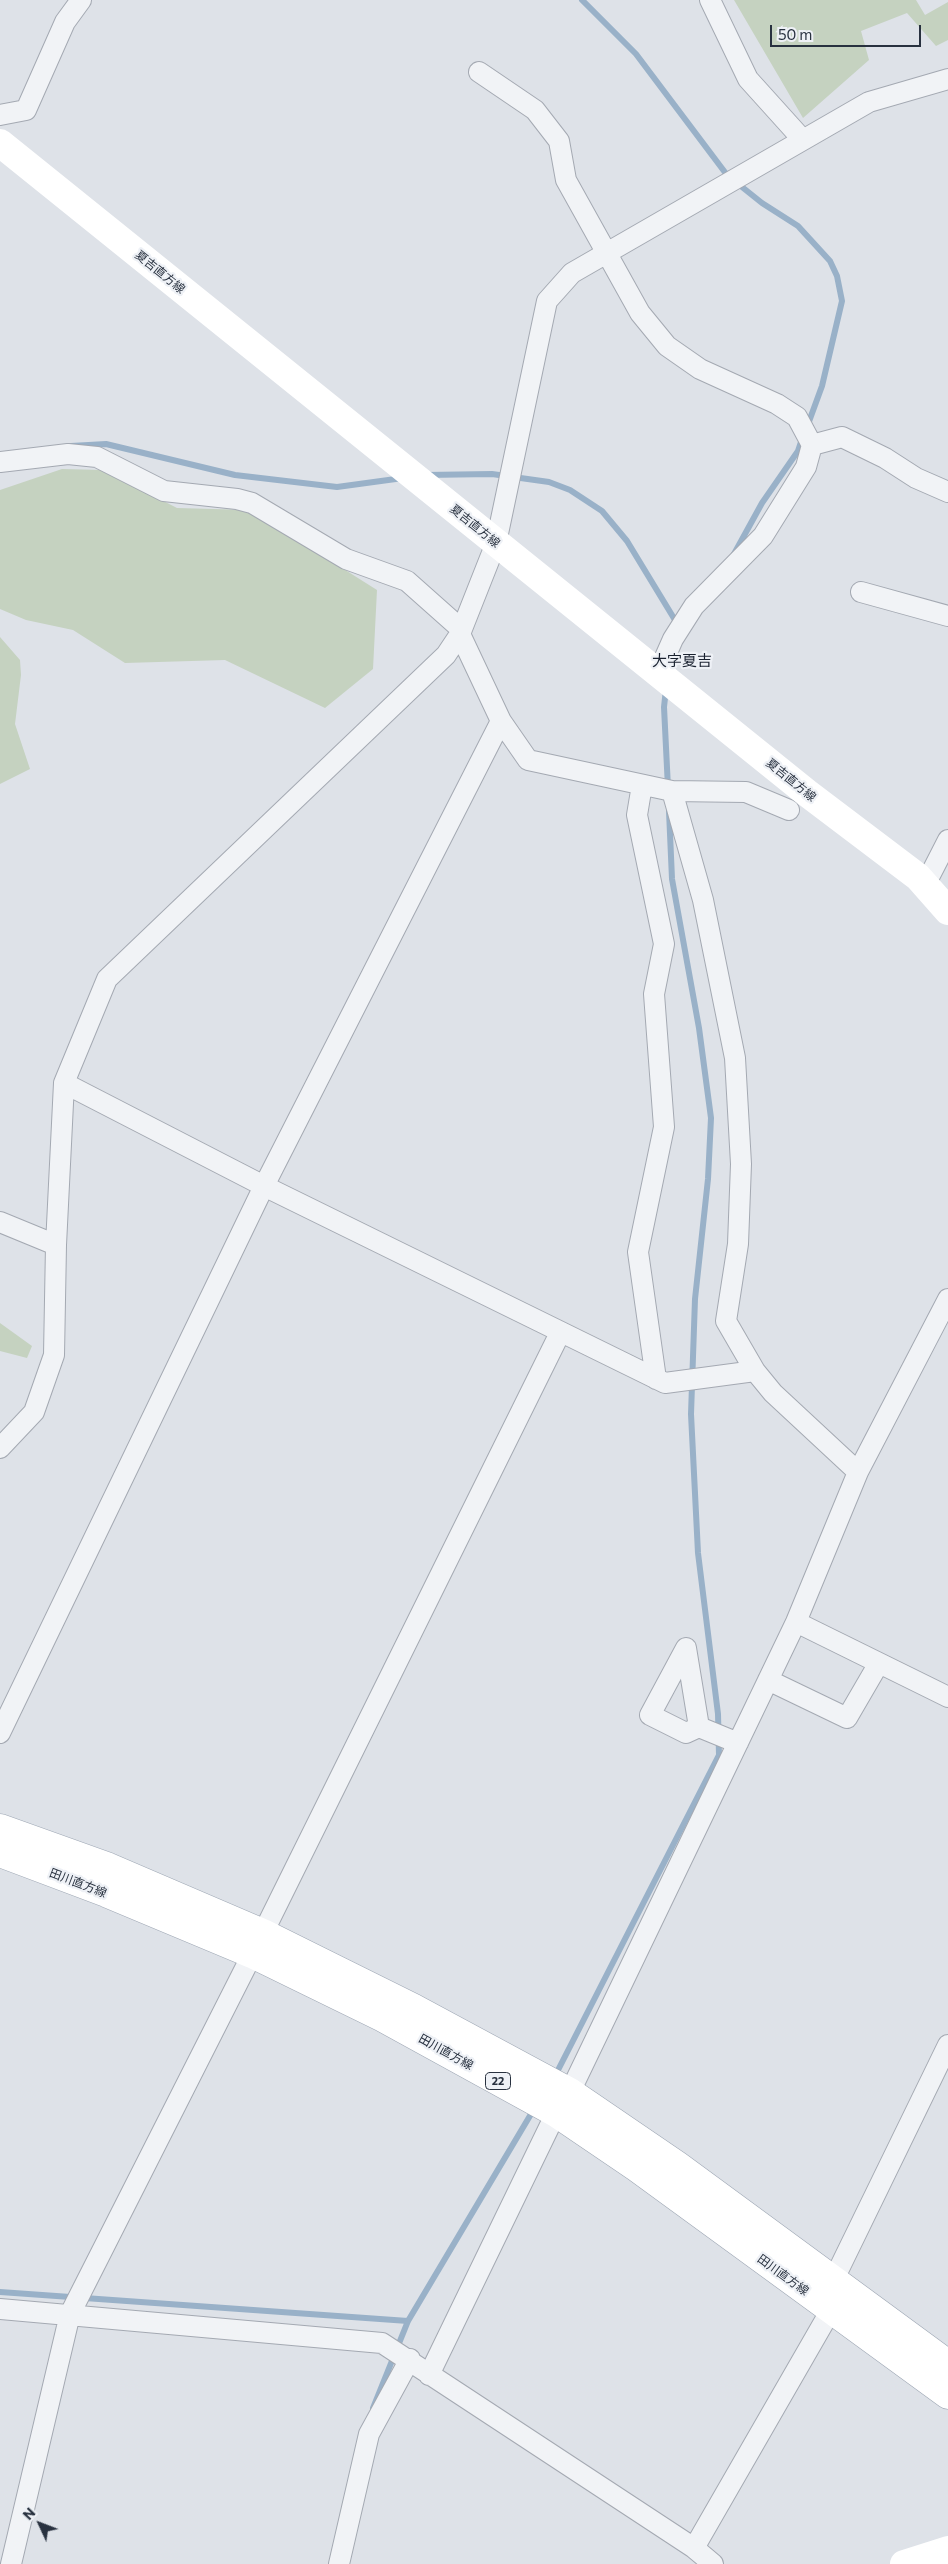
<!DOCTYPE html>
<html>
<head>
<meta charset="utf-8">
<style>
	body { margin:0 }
	#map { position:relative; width:948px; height:2564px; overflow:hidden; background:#dee2e8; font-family:Commissioner,sans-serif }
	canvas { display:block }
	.north { position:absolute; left:15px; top:2499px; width:50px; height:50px; -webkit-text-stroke:4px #eef1f6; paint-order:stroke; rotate:313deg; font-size:14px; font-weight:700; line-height:20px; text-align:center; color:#28313f }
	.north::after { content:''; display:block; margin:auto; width:18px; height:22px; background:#28313f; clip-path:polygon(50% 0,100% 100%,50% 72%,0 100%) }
	.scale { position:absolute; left:770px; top:25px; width:151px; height:22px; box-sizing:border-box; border:2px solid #28313f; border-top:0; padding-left:6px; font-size:15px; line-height:18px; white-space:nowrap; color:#28313f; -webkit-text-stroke:4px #eef1f6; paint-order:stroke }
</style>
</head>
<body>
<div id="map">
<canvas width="948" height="2564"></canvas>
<div class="north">N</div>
<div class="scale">50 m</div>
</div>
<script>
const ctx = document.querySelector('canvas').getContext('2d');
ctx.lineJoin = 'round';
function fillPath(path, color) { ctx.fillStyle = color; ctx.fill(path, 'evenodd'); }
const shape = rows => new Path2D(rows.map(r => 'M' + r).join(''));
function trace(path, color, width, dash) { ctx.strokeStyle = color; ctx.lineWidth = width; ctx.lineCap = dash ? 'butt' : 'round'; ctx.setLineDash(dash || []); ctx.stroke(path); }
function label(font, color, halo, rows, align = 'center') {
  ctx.font = font + ' Commissioner,"Noto Sans JP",sans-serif'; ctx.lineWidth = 4.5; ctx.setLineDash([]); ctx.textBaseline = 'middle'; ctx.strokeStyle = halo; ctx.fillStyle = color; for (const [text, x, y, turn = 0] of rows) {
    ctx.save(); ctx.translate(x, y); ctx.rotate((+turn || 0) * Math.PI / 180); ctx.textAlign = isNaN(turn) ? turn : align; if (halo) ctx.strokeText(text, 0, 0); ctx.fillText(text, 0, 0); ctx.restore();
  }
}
fillPath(shape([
	[734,0,916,0,925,15,948,2,948,40,936,46,907,13,861,31,869,60,803,118],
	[62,469,103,470,177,508,250,510,377,590,373,669,325,708,225,660,125,663,73,630,26,620,0,609,0,490],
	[0,637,20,660,21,675,15,724,30,769,0,784],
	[0,1323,32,1346,27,1358,0,1351]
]), '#c5d2c0');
trace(shape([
	[582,0,636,54,727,175,762,203,798,226,830,261,837,276,842,301,822,386,807,427],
	[71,446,106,444,235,475,337,487,403,478],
	[425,475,492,474,549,482,570,490,602,511,627,541,678,625],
	[734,554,762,503,798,451,803,436],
	[666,689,664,707,668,788],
	[555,2076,719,1755,718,1714,698,1553,691,1414,695,1299,708,1179,711,1118,699,1028,672,879,669,811],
	[0,2292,408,2321],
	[373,2408,408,2321,534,2109]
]), '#99b1c8', 6);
const minor = shape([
	[710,0,748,79,803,140],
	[479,72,535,110,559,141,566,180,640,313,667,346,700,369,777,404,797,417,812,445,806,467,763,536,694,606,673,639,658,673],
	[0,115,26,110,65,22,81,0],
	[812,445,842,437,885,458,916,478,948,492],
	[0,462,68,454,97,457,164,491,237,499,252,503,346,559,407,581,461,629],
	[861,592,948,616],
	[460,634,501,721,528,760,672,791,746,792,789,810],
	[642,785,637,815,664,944,654,994,664,1127,638,1252,656,1379],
	[672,791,703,900,735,1058,741,1164,738,1244,726,1321,755,1371,773,1393,858,1472],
	[925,885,948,840],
	[64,1083,264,1186,665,1383,755,1371],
	[0,1222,56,1245],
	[0,1448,34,1412,54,1355,56,1245,64,1083,107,979,446,655,460,634,496,543,547,301,572,273,869,102,948,79],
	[796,1622,948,1697],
	[768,1680,847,1718,879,1663],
	[699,1727,686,1648,650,1715,686,1733,699,1727,738,1743],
	[0,1733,264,1186,501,721],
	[0,2309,382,2343,694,2548,713,2564],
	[429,2375,556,2113,570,2092,796,1622,858,1472,948,1299],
	[694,2548,831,2310,834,2279,948,2045],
	[11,2564,70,2314,263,1933,560,1333],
	[339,2564,369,2434,410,2359]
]);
const primary = shape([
	[0,1828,109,1867,263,1933,414,2008,570,2092,677,2165,948,2364],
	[0,1853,106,1893,252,1954,383,2018,556,2113,637,2168,948,2395]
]);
trace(minor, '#a4a9b2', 22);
trace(primary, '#9ea7b4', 29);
trace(minor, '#f1f3f6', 20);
trace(shape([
	[0,143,807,793,918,877,948,911],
	[904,2564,948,2550]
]), '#fff', 28);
trace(primary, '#fff', 28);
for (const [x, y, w] of [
	[498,2081,25]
]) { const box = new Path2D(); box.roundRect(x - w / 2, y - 8.5, w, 17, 4); ctx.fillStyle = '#eef1f6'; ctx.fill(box); trace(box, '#28313f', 1); }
label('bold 11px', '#28313f', null, [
	["22",498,2081]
]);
label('12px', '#28313f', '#eef1f6', [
	["夏吉直方線",160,272,39],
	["夏吉直方線",475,526,39],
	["夏吉直方線",791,780,39],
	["田川直方線",78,1883,21],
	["田川直方線",446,2052,29],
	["田川直方線",783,2275,36]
]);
label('15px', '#1a2230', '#eef1f6', [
	["大字夏吉",682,661]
]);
</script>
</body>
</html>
